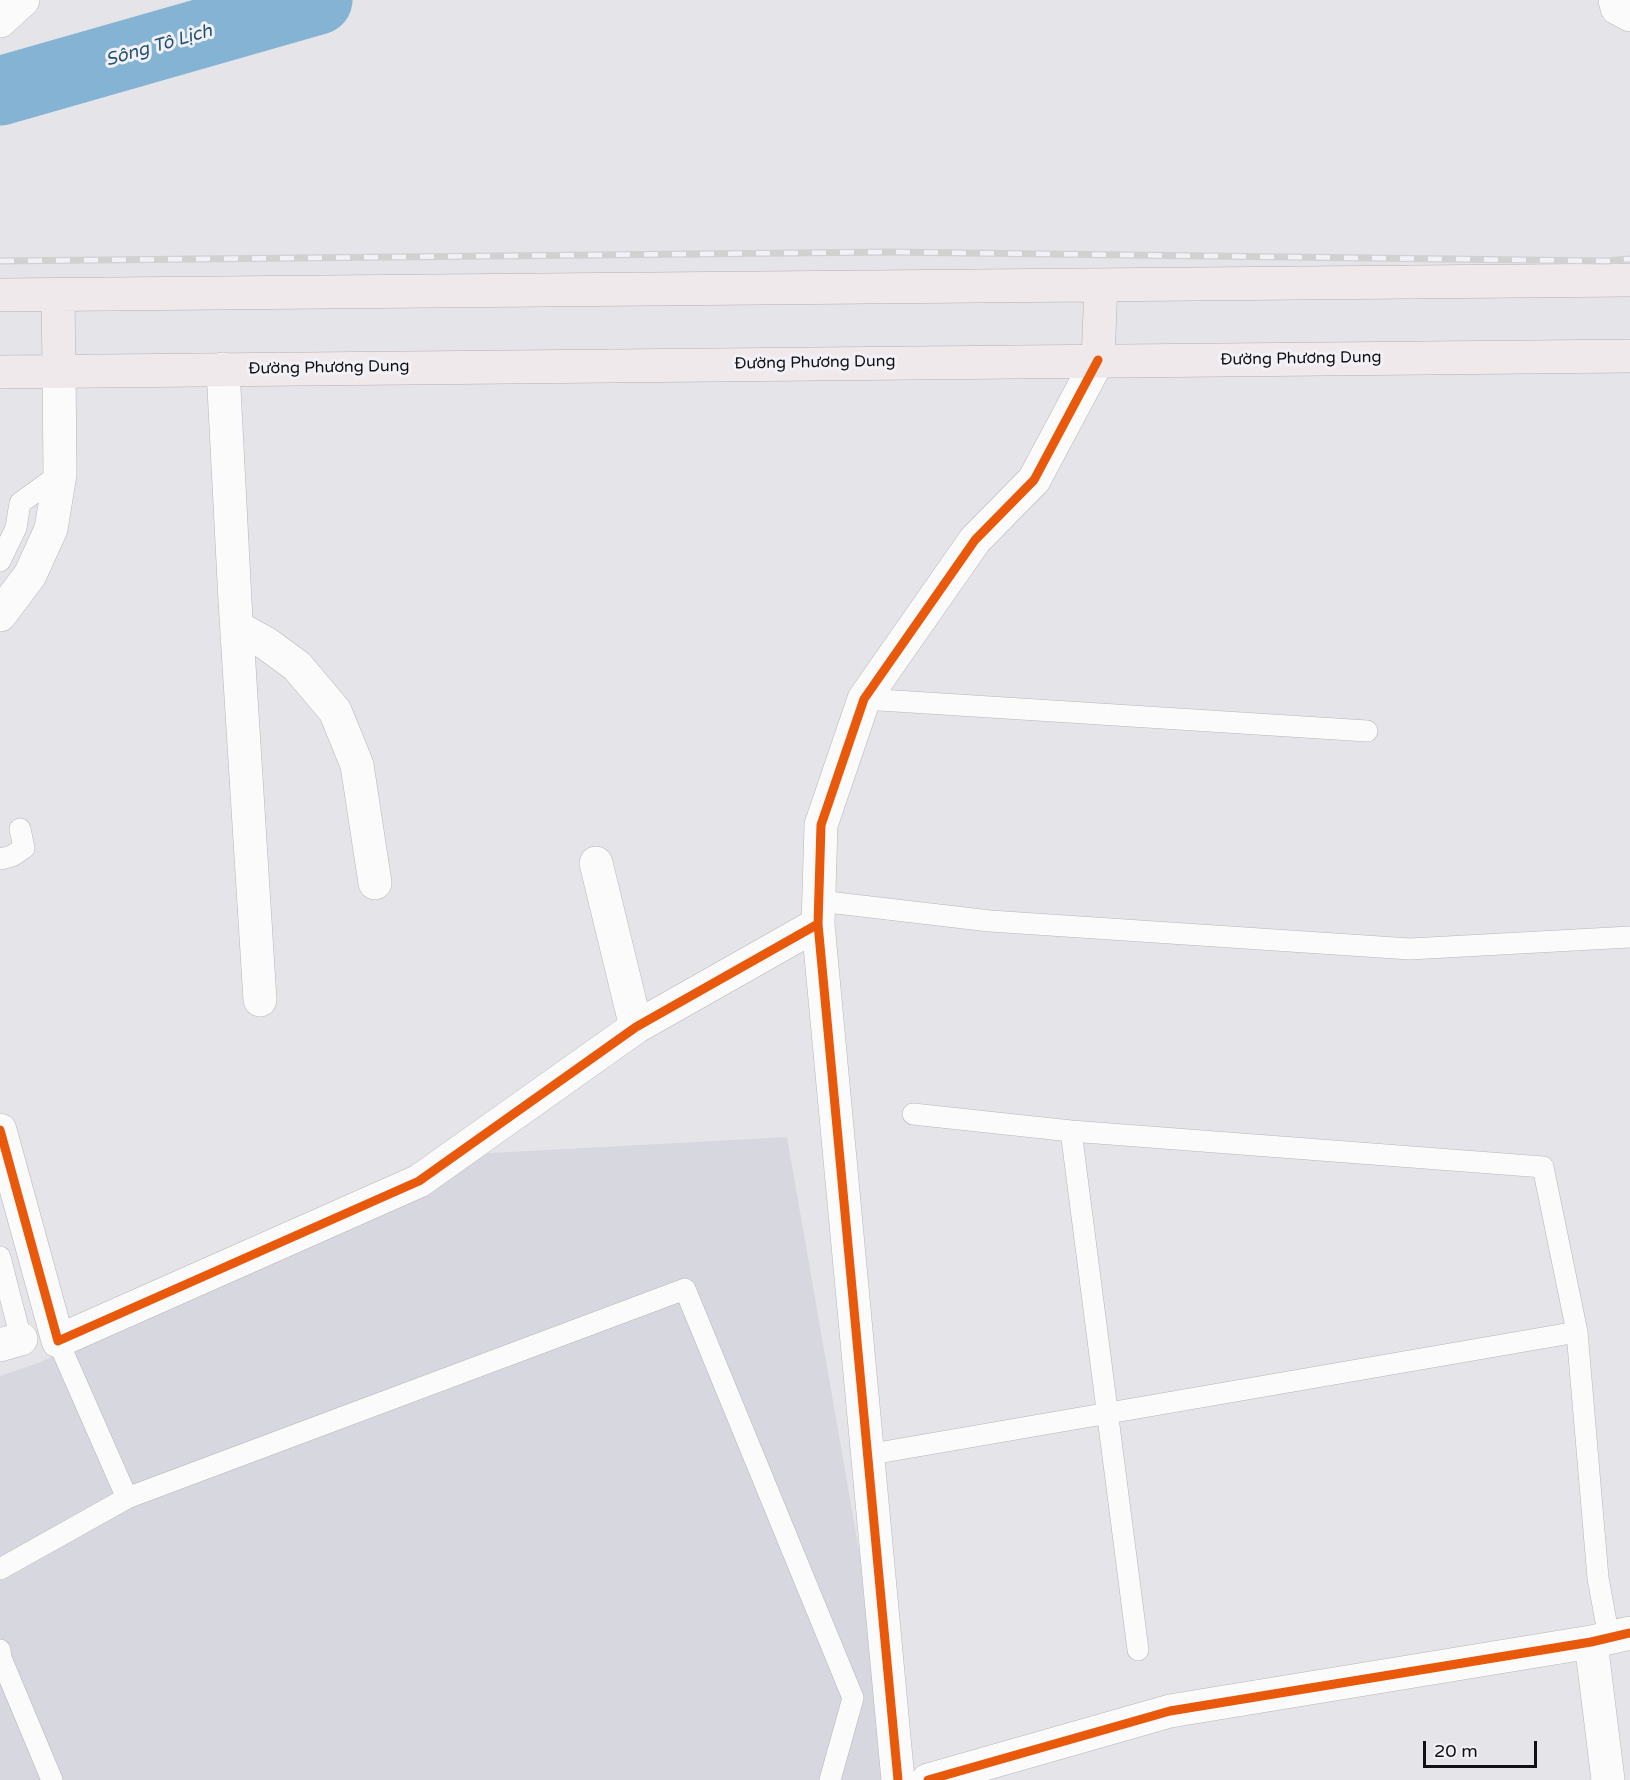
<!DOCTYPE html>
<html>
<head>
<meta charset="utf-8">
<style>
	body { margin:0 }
	#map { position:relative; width:1630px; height:1780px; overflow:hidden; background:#e5e5e9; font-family:"Varela Round",sans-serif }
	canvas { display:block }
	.scale { position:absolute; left:1423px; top:1741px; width:114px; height:27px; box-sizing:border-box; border:3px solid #111113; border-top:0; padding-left:8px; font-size:18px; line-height:21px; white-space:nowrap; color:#111113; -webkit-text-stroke:4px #f1f1f7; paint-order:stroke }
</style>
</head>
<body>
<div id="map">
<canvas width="1630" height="1780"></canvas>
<div class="scale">20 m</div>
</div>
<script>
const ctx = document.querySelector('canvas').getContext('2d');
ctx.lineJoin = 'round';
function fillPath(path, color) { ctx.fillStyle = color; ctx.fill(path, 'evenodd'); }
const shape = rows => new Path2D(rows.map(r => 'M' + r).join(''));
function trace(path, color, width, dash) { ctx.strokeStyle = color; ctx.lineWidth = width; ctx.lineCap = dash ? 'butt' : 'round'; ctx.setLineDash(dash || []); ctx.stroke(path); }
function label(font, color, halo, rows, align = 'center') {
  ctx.font = font + ' "Varela Round",sans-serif'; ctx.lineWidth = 6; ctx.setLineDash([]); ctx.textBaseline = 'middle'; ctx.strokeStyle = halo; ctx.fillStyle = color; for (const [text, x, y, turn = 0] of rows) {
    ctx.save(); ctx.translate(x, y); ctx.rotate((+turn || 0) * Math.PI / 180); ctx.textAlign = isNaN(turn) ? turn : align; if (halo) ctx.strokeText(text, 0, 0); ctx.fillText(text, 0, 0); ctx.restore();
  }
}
fillPath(shape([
	[787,1137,899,1780,0,1780,0,1376,38,1363,323,1237,472,1154]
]), '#d7d7df');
trace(shape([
	[0,91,318,0]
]), '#85b3d3', 69);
const service = shape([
	[0,561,16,528,20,503,60,474],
	[864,699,1367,731],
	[0,859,12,856,24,848,20,829],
	[819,901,990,921,1410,949,1630,937],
	[1071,1131,1138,1650],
	[0,1257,21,1339],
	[1577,1332,1598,1578,1609,1638],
	[58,1341,127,1498,685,1289,853,1698,830,1780],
	[866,1455,1577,1332,1543,1167,1071,1131,913,1114],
	[0,1569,127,1498],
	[0,1650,1,1658,52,1780]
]);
const minor = shape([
	[1615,0,1617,8,1630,15],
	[0,21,23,0],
	[223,369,235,601,260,1000],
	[0,615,30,575,51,529,60,474,59,371],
	[237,627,267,644,297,666,335,711,357,765,375,883],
	[596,863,636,1027],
	[0,1130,58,1341,419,1181,636,1027,818,924],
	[0,1345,21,1339],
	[1591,1642,1608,1780],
	[898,1780,818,924,821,825,864,699,975,540,1034,480,1098,360],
	[928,1780,1170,1711,1591,1642,1630,1633]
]);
const trunk = shape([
	[0,295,1630,280],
	[58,295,59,371],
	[1098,360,1101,285],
	[0,372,1630,356]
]);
trace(service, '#b6b6b8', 22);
trace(minor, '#b6b6b8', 34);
trace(trunk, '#b7aeb3', 34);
trace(service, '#fbfbfc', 21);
trace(minor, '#fbfbfc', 33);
trace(trunk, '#f0e9ec', 33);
const rail = shape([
	[0,261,889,252,1607,261,1630,259]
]);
trace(rail, '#d1d1d2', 7);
trace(rail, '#f1f1f7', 4.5, [14]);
trace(shape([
	[0,1130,58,1341,419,1181,636,1027,818,924],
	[898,1780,818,924,821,825,864,699,975,540,1034,480,1098,360],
	[928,1780,1170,1711,1591,1642,1630,1633]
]), '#e8590c', 9);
label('16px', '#111113', '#f1f1f7', [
	["Đường Phương Dung",1301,359,-1],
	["Đường Phương Dung",815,363,-1],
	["Đường Phương Dung",329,368,-1]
]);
label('italic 18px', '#205171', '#f1f1f7', [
	["Sông Tô Lịch",159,46,-16]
]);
</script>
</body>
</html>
